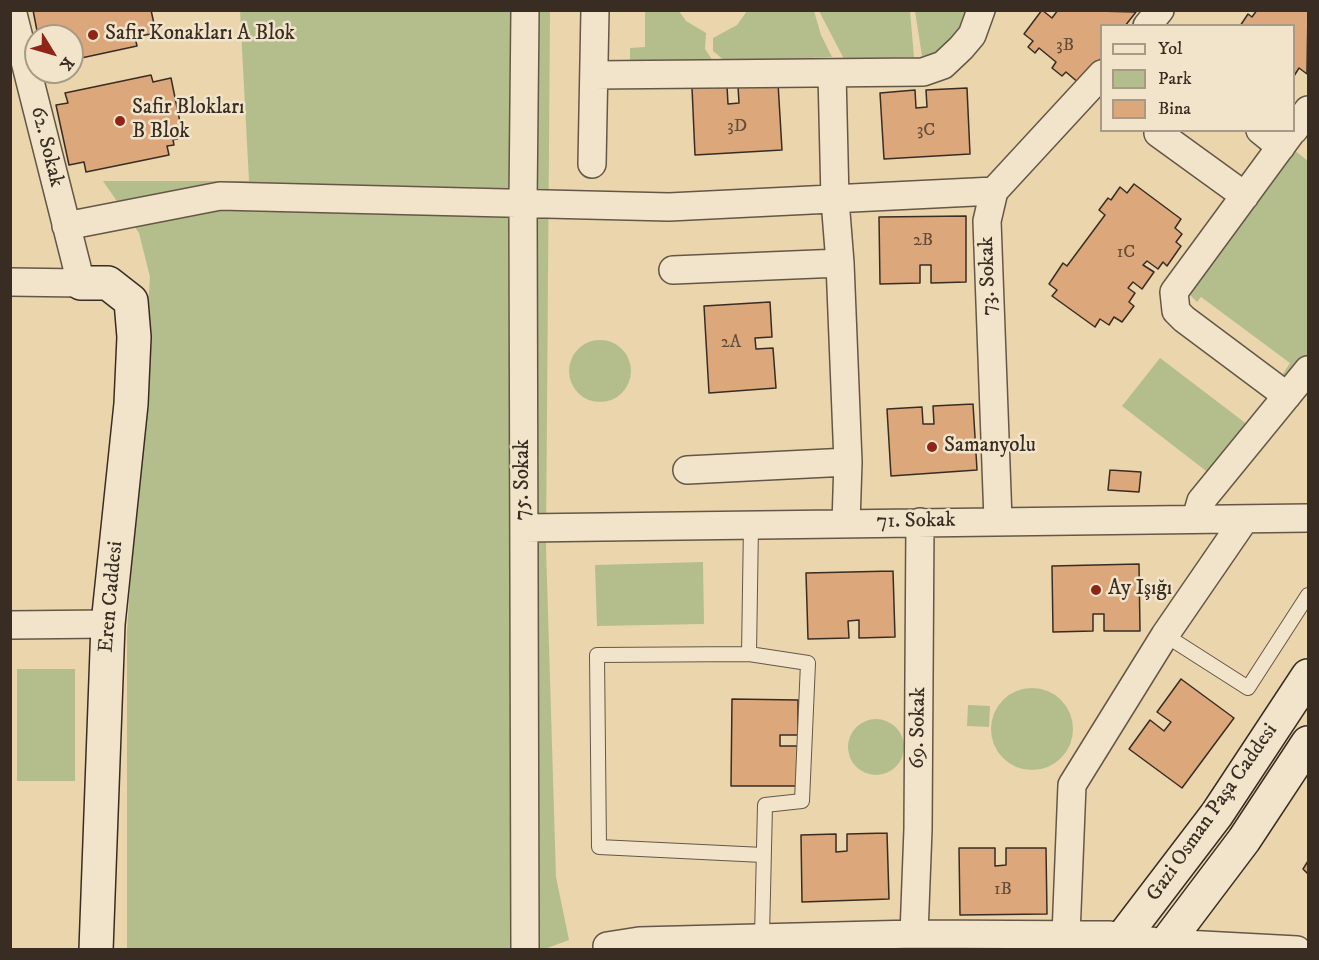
<!DOCTYPE html>
<html>
<head>
<meta charset="utf-8">
<style>
	body { margin:0 }
	#map { position:relative; width:1319px; height:960px; overflow:hidden; background:#ead5ad; font-family:"IM FELL DW Pica",serif }
	canvas { display:block }
	.frame { position:absolute; inset:0; border:12px solid #392d23; pointer-events:none }
	.legend { position:absolute; left:1100px; top:24px; width:195px; height:108px; box-sizing:border-box; background:#f1e4ca; border:2px solid #a79b87; margin:0; padding:8px 10px; list-style:none; font-size:18px; color:#392d23 }
	.legend li { display:flex; align-items:center; gap:12px; height:30px }
	.legend b { width:30px; border:2px solid #a79b87 }
	.north { position:absolute; left:24px; top:24px; width:60px; height:60px; box-sizing:border-box; background:#f1e4ca; border:2px solid #a79b87; border-radius:50%; rotate:127deg; font-size:16px; font-weight:700; line-height:24px; text-align:center; color:#392d23 }
	.north::after { content:''; display:block; margin:auto; width:21px; height:27px; background:#8f2418; clip-path:polygon(50% 0,100% 100%,50% 72%,0 100%) }
</style>
</head>
<body>
<div id="map">
<canvas width="1319" height="960"></canvas>
<div class="frame"></div>
<ul class="legend">
<li><b style="height:8px;background:#f1e4ca"></b>Yol</li>
<li><b style="height:16px;background:#b4be8d"></b>Park</li>
<li><b style="height:16px;background:#dba77b"></b>Bina</li>
</ul>
<div class="north">K</div>
</div>
<script>
const ctx = document.querySelector('canvas').getContext('2d');
ctx.lineJoin = 'round';
function fillPath(path, color) { ctx.fillStyle = color; ctx.fill(path, 'evenodd'); }
const shape = rows => new Path2D(rows.map(r => 'M' + r).join(''));
function trace(path, color, width, dash) { ctx.strokeStyle = color; ctx.lineWidth = width; ctx.lineCap = dash ? 'butt' : 'round'; ctx.setLineDash(dash || []); ctx.stroke(path); }
function label(font, color, halo, rows, align = 'center') {
  ctx.font = font + ' "IM FELL DW Pica",serif'; ctx.lineWidth = 5; ctx.setLineDash([]); ctx.textBaseline = 'middle'; ctx.strokeStyle = halo; ctx.fillStyle = color; for (const [text, x, y, turn = 0] of rows) {
    ctx.save(); ctx.translate(x, y); ctx.rotate((+turn || 0) * Math.PI / 180); ctx.textAlign = isNaN(turn) ? turn : align; if (halo) ctx.strokeText(text, 0, 0); ctx.fillText(text, 0, 0); ctx.restore();
  }
}
fillPath(shape([
	[240,11,550,11,546,547,556,877,569,940,542,950,127,949,127,631,150,277,139,233,103,181,249,181],
	[645,11,679,11,686,21,706,33,705,49,713,61,630,62,630,48,645,47],
	[747,11,814,11,821,35,832,57,726,62,713,51,713,38,737,25],
	[819,11,910,11,914,57,844,59],
	[915,11,969,11,957,37,937,55,922,56],
	[1294,150,1308,161,1308,368,1290,379,1281,377,1290,363,1201,297,1197,302,1191,296,1190,290],
	'569 371a31 31 0 1 1 62 0a31 31 0 1 1-62 0Z',
	[1160,358,1248,425,1210,474,1122,406],
	[703,562,704,624,597,626,595,565],
	[17,669,75,669,75,781,17,781],
	'991 729a41 41 0 1 1 82 0a41 41 0 1 1-82 0Z',
	[968,705,990,706,989,727,967,726],
	'848 747a28 28 0 1 1 56 0a28 28 0 1 1-56 0Z'
]), '#b4be8d');
const building = shape([
	[33,10,151,10,156,33,135,37,137,46,72,60,72,36,38,36,33,10],
	[1042,10,1052,18,1058,10,1136,12,1125,26,1102,26,1102,57,1080,84,1066,72,1062,76,1052,68,1056,62,1039,48,1035,53,1028,47,1033,41,1024,34,1042,10],
	[1257,10,1308,10,1307,74,1299,68,1294,76,1294,26,1240,26,1248,14,1252,17,1257,10],
	[151,75,153,82,171,78,183,137,173,140,174,145,167,146,169,155,86,172,84,162,69,165,56,105,68,103,65,93,151,75],
	[778,83,782,150,695,155,692,88,727,86,728,104,739,103,738,86,778,83],
	[967,88,970,154,884,159,880,93,915,90,916,108,927,107,926,90,967,88],
	[1134,184,1181,219,1175,228,1182,234,1176,242,1181,246,1167,266,1163,262,1158,269,1147,261,1143,265,1154,272,1142,289,1133,282,1128,288,1135,293,1129,302,1134,306,1122,322,1114,317,1109,325,1100,319,1095,327,1052,296,1057,290,1049,284,1063,263,1067,266,1105,215,1099,210,1108,198,1111,200,1120,187,1127,193,1134,184],
	[966,216,966,282,931,283,931,265,920,265,920,283,880,284,879,217,966,216],
	[770,302,772,337,755,338,756,349,773,348,776,388,709,393,704,306,770,302],
	[973,404,977,470,891,476,887,409,922,407,923,424,934,424,933,406,973,404],
	[1110,470,1141,472,1139,492,1108,490,1110,470],
	[1139,564,1140,631,1104,631,1104,614,1093,614,1093,631,1053,632,1052,566,1139,564],
	[893,571,895,637,859,638,859,620,848,621,849,638,808,639,806,573,893,571],
	[1181,679,1234,718,1182,788,1129,749,1150,720,1164,731,1171,722,1157,712,1181,679],
	[732,699,798,700,798,735,780,735,780,746,798,746,797,786,731,786,732,699],
	[887,833,889,899,802,902,801,835,836,834,836,852,847,851,847,834,887,833],
	[959,848,995,848,995,866,1006,865,1006,848,1046,848,1047,914,960,915,959,848],
	[1308,861,1308,874,1303,869,1308,861]
]);
fillPath(building, '#dba77b');
trace(building, '#392d23', 1.5);
const lane = shape([
	[751,525,749,654,808,663,802,801,765,805,762,936],
	[1165,635,1248,688,1308,595],
	[749,654,597,655,599,847,763,855]
]);
const street = shape([
	[525,10,523,202,525,950],
	[1147,26,1160,10],
	[832,73,835,200,840,263,848,462,846,523],
	[594,75,923,72,943,65,961,48,972,35,981,10],
	[1260,130,1281,147],
	[1294,130,1308,110],
	[1158,133,1245,196],
	[592,164,595,10],
	[66,226,220,196,669,207,994,191],
	[673,270,840,263],
	[10,282,81,283,12,10],
	[1287,396,1184,319,1176,311,1174,292,1293,130],
	[687,470,848,462],
	[1196,518,1201,501,1308,370],
	[998,520,987,221,994,191,1102,74],
	[524,528,1308,518],
	[10,625,108,624],
	[914,934,918,829,920,522],
	[1066,935,1072,785,1165,635,1244,520],
	[608,950,607,946,639,941,914,934,1110,935,1165,943,1297,950]
]);
const secondary = shape([
	[81,283,108,283,131,301,134,337,131,404,108,624,96,950],
	[1117,950,1124,936,1217,814,1308,676],
	[1161,950,1244,840,1308,743]
]);
trace(lane, '#655746', 16);
trace(street, '#655746', 30);
trace(secondary, '#392d23', 36);
trace(lane, '#f1e4ca', 14);
trace(street, '#f1e4ca', 27);
trace(secondary, '#f1e4ca', 33);
for (const [x, y, r, color] of [
	[93,35,6,"#8f2418"],
	[120,121,6,"#8f2418"],
	[932,447,6,"#8f2418"],
	[1096,590,6,"#8f2418"]
]) { const dot = new Path2D(); dot.arc(x, y, r, 0, 2 * Math.PI); ctx.fillStyle = color; ctx.fill(dot); trace(dot, '#f1e4ca', 2); }
label('18px', '#624c39', null, [
	["3B",1065,46],
	["3D",737,127],
	["3C",926,131],
	["2B",923,241],
	["1C",1126,253],
	["2A",731,343],
	["1B",1003,890]
]);
label('21px', '#392d23', '#f1e4ca', [
	["Safir Konakları A Blok",105,35],
	["Safir Blokları",132,109],
	["B Blok",132,133],
	["Samanyolu",944,447],
	["Ay Işığı",1108,590]
], 'left');
label('21px', '#392d23', '#f1e4ca', [
	["62. Sokak",46,147,76],
	["73. Sokak",989,276,-92],
	["75. Sokak",524,480,-90],
	["71. Sokak",916,522,-1],
	["Eren Caddesi",112,597,-85],
	["69. Sokak",919,728,-89],
	["Gazi Osman Paşa Caddesi",1213,813,-55]
]);
</script>
</body>
</html>
